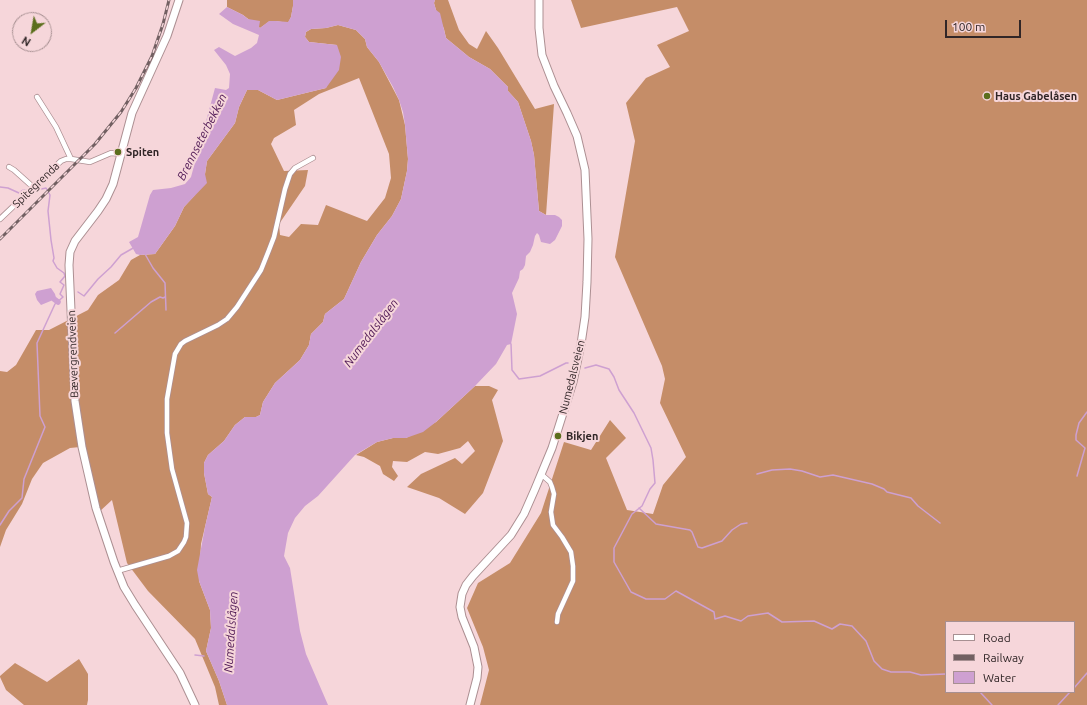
<!DOCTYPE html>
<html>
<head>
<meta charset="utf-8">
<style>
	body { margin:0 }
	#map { position:relative; width:1087px; height:705px; overflow:hidden; background:#f6d6da; font-family:Ubuntu,sans-serif }
	canvas { display:block }
	.legend { position:absolute; left:945px; top:621px; width:130px; height:72px; box-sizing:border-box; background:#f6d6da; border:1px solid #a79092; margin:0; padding:5px 7px; list-style:none; font-size:12px; color:#312627 }
	.legend li { display:flex; align-items:center; gap:8px; height:20px }
	.legend b { width:20px; border:1px solid #a79092 }
	.north { position:absolute; left:12px; top:12px; width:40px; height:40px; box-sizing:border-box; background:#f6d6da; border:1px solid #a79092; border-radius:50%; rotate:211deg; font-size:11px; font-weight:700; line-height:16px; text-align:center; color:#312627 }
	.north::after { content:''; display:block; margin:auto; width:14px; height:18px; background:#5b6e1c; clip-path:polygon(50% 0,100% 100%,50% 72%,0 100%) }
	.scale { position:absolute; left:945px; top:20px; width:76px; height:18px; box-sizing:border-box; border:2px solid #312627; border-top:0; padding-left:5px; font-size:12px; line-height:14px; white-space:nowrap; color:#312627; -webkit-text-stroke:3px #f6d6da; paint-order:stroke }
</style>
</head>
<body>
<div id="map">
<canvas width="1087" height="705"></canvas>
<ul class="legend">
<li><b style="height:5px;background:#fff"></b>Road</li>
<li><b style="height:5px;background:#726062"></b>Railway</li>
<li><b style="height:11px;background:#cea0d1"></b>Water</li>
</ul>
<div class="north">N</div>
<div class="scale">100 m</div>
</div>
<script>
const ctx = document.querySelector('canvas').getContext('2d');
ctx.lineJoin = 'round';
function fillPath(path, color) { ctx.fillStyle = color; ctx.fill(path, 'evenodd'); }
const shape = rows => new Path2D(rows.map(r => 'M' + r).join(''));
function trace(path, color, width, dash) { ctx.strokeStyle = color; ctx.lineWidth = width; ctx.lineCap = dash ? 'butt' : 'round'; ctx.setLineDash(dash || []); ctx.stroke(path); }
function label(font, color, halo, rows, align = 'center') {
  ctx.font = font + ' Ubuntu,sans-serif'; ctx.lineWidth = 4; ctx.setLineDash([]); ctx.textBaseline = 'middle'; ctx.strokeStyle = halo; ctx.fillStyle = color; for (const [text, x, y, turn = 0] of rows) {
    ctx.save(); ctx.translate(x, y); ctx.rotate((+turn || 0) * Math.PI / 180); ctx.textAlign = isNaN(turn) ? turn : align; if (halo) ctx.strokeText(text, 0, 0); ctx.fillText(text, 0, 0); ctx.restore();
  }
}
fillPath(shape([
	[227,0,293,0,293,6,291,17,288,23,276,21,270,21,260,28,243,15,227,7],
	[435,0,448,0,459,30,469,44,477,49,486,31,498,48,535,109,554,104,546,215,539,211,534,155,531,141,518,102,508,91,508,87,490,69,469,57,446,38,444,29,436,10,434,3],
	[571,0,1087,0,1087,705,480,705,489,670,483,647,467,608,478,583,510,563,541,513,564,442,591,450,610,420,626,438,606,458,627,510,653,514,663,485,686,457,660,403,665,379,662,366,615,257,635,141,626,103,646,78,670,67,657,45,689,31,677,7,581,28],
	[946,622,1074,622,1074,692,946,692],
	[338,25,356,30,365,39,367,47,379,62,399,100,405,125,408,159,407,171,401,199,392,216,377,235,361,262,344,299,325,314,323,322,311,334,309,345,300,360,275,383,263,402,260,415,256,417,245,417,235,425,224,441,208,455,204,463,204,473,208,494,212,497,201,544,199,581,210,610,211,628,206,651,219,681,227,705,219,705,215,687,195,639,148,591,127,563,112,500,99,512,80,447,70,448,43,463,32,479,22,504,6,530,0,547,0,371,7,372,16,365,36,330,49,330,88,310,98,295,119,280,131,260,140,255,155,254,175,226,184,207,194,196,205,174,207,161,235,123,239,107,247,90,258,90,277,100,326,88,337,45,309,42,305,37,306,32,311,29,326,28],
	[359,78,389,154,391,178,385,198,367,221,326,205,318,225,301,224,289,237,280,235,279,224,305,186,308,170,284,171,271,144,274,138,296,125,294,110,319,94],
	[475,386,489,386,498,390,492,400,503,441,483,493,465,514,439,498,407,487,421,474,455,458,462,464,475,451,468,441,460,448,438,454,425,452,407,462,393,461,392,467,398,476,394,481,383,474,380,466,364,457,356,455,377,442,393,438,406,438,436,422],
	[79,659,88,674,88,700,87,705,24,705,6,690,0,677,0,676,15,663,47,682]
]), '#c58d68');
fillPath(shape([
	[293,0,435,0,434,3,436,10,440,13,446,38,469,57,490,69,508,87,508,91,518,102,531,141,534,155,539,211,546,215,555,215,559,217,562,220,562,226,555,240,550,244,541,242,539,235,537,233,535,236,533,245,530,252,526,256,525,265,523,269,520,271,519,278,512,293,517,314,511,344,507,345,496,364,475,386,436,422,423,432,406,438,393,438,377,442,355,455,318,496,305,506,295,518,288,533,284,556,290,568,300,631,306,654,328,705,227,705,219,681,206,651,211,628,210,610,199,581,197,570,205,527,212,497,208,494,204,473,204,463,208,455,224,441,235,425,245,417,256,417,260,415,263,402,275,383,300,360,309,345,311,334,323,322,325,314,344,299,361,262,377,235,392,216,401,199,407,171,408,159,405,125,403,112,399,100,393,87,379,62,367,47,365,39,356,30,338,25,326,28,311,29,306,32,305,37,309,42,337,45,341,57,339,70,326,88,277,100,258,90,247,90,239,107,235,123,207,161,205,174,207,183,184,207,175,226,155,254,140,255,136,254,129,242,138,237,150,195,153,190,171,188,185,184,191,177,215,88,226,90,229,88,230,74,226,65,214,50,219,47,235,56,251,48,257,43,259,35,233,24,219,14,227,7,243,15,248,19,260,21,259,27,260,28,269,21,276,21,288,22,291,17,293,6],
	[51,288,55,294,56,298,53,300,41,305,37,300,35,294,37,291]
]), '#cea0d1');
trace(shape([
	[0,187,8,188,19,193,23,190,29,191],
	[145,254,153,268,165,283,166,310],
	[78,292,84,296,98,279,111,267,121,255,135,247],
	[115,333,151,302,160,297,163,298,165,297],
	[511,344,512,370,519,379,540,376,566,363,568,363],
	[585,368,596,365,609,369,614,377,619,390,634,413,651,448,653,460,655,483,650,489,642,506,632,514,614,548,614,562,631,592,646,599,665,599,676,591,714,612,715,619,725,616,741,621,748,616,768,613,782,622,814,621,832,629,840,624,852,626,866,641,874,661,882,669,891,672,910,672,921,675,946,674],
	[757,474,772,470,790,469,802,471,820,477,833,475,872,484,884,489,887,492,911,498,918,506,940,523],
	[1077,476,1085,448,1076,440,1076,435,1079,423,1087,412],
	[639,508,656,524,690,530,692,532,698,547,702,548,722,541,732,530,741,524,747,523],
	[0,525,9,511,22,498,24,479,45,427,40,416,37,343,55,304,63,297,60,294,64,285,60,282,65,276,64,273,57,268,53,261,54,258,51,240,48,211,50,195,46,188,32,191],
	[195,655,204,656],
	[1074,688,1087,673],
	[980,692,992,705],
	[1058,705,1070,692]
]), '#cea0d1', 1.5);
trace(shape([
	[54,299,58,302]
]), '#cea0d1', 5.5);
const street = shape([
	[37,97,56,127,71,159],
	[9,167,14,170,33,187],
	[0,219,61,161,66,159,71,159,90,162,111,153,121,154],
	[541,474,550,482,552,487,554,494,551,512,553,525,562,537,571,552,573,566,573,581,558,614,557,622],
	[117,571,169,556,178,551,184,542,186,537,187,523,172,469,167,433,167,399,175,354,181,344,185,341,218,325,227,319,237,307,261,270,269,250,274,237,285,189,290,174,295,168,313,158]
]);
const secondary = shape([
	[179,0,167,36,132,113,113,184,106,199,98,211,75,241,70,252,69,265,75,401,82,447,96,508,114,562,124,587,135,605,180,673,195,705]
]);
const primary = shape([
	[470,705,477,678,478,667,474,647,462,617,460,607,462,594,466,585,473,576,511,535,524,514,535,489,552,448,573,382,581,344,585,317,587,282,588,239,585,170,577,136,567,113,554,86,542,55,539,28,539,0]
]);
trace(street, '#ac8f92', 6);
trace(secondary, '#ac8f92', 9);
trace(primary, '#ac8f92', 9);
trace(street, '#fff', 4.5);
trace(secondary, '#fff', 7);
trace(primary, '#fff', 7);
const rail = shape([
	[0,239,95,144,121,112,136,88,152,56,163,24,169,0]
]);
trace(rail, '#726062', 3);
trace(rail, '#f6d6da', 1.5, [4.5]);
for (const [x, y, r, color] of [
	[987,96,4,"#5b6e1c"],
	[118,152,4,"#5b6e1c"],
	[558,436,4,"#5b6e1c"]
]) { const dot = new Path2D(); dot.arc(x, y, r, 0, 2 * Math.PI); ctx.fillStyle = color; ctx.fill(dot); trace(dot, '#f6d6da', 1.5); }
label('bold 11px', '#312627', '#f6d6da', [
	["Haus Gabelåsen",995,96],
	["Spiten",126,152],
	["Bikjen",566,436]
], 'left');
label('11px', '#312627', '#f6d6da', [
	["Spitegrenda",36,185,-44],
	["Bævergrendveien",73,354,-92],
	["Numedalsveien",572,377,-76]
]);
label('italic 12px', '#511a56', '#f6d6da', [
	["Brennseterbekken",202,137,-63],
	["Numedalslågen",371,333,-53],
	["Numedalslågen",231,632,-86]
]);
</script>
</body>
</html>
